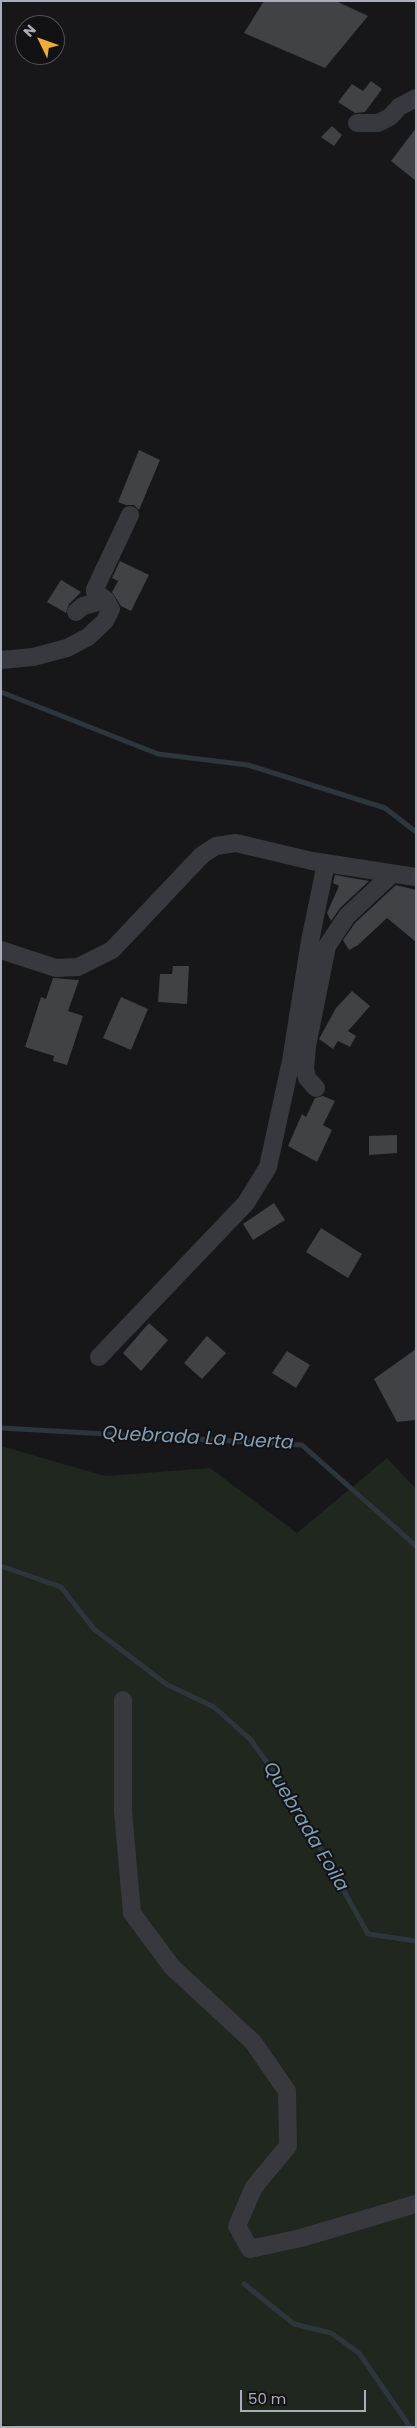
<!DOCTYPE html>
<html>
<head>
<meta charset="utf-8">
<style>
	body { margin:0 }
	#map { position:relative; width:417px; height:2428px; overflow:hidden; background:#171719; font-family:Poppins,sans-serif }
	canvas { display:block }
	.frame { position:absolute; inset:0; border:2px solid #a9aeb8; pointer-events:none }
	.north { position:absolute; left:15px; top:15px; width:50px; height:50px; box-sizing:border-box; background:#121214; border:1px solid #4e5056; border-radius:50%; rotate:312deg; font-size:14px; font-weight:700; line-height:20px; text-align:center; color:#a9aeb8 }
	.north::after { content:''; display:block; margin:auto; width:18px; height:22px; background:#f0aa37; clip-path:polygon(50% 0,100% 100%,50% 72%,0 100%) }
	.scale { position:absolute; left:240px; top:2390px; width:126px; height:22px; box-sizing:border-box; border:2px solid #a9aeb8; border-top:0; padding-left:6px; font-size:15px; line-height:18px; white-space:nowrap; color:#a9aeb8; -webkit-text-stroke:4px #121214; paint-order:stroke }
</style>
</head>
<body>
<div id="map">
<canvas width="417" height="2428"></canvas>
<div class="frame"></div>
<div class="north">N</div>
<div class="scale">50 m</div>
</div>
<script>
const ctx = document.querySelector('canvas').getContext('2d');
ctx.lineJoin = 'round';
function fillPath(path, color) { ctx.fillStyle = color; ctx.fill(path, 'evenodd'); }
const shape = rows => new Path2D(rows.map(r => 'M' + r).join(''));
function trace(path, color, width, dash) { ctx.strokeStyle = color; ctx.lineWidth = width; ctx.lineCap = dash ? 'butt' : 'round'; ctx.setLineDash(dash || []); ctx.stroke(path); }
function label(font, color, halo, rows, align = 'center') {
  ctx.font = font + ' Poppins,sans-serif'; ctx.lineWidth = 4; ctx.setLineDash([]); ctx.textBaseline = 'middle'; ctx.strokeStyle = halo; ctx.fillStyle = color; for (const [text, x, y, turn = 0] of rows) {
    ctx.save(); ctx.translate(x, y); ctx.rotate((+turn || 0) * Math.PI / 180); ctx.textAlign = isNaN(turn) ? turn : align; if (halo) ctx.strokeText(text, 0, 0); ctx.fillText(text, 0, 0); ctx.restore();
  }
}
fillPath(shape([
	[1,1446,105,1476,210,1468,297,1533,387,1458,416,1489,416,2427,21,2427,1,2424]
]), '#1f271f');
trace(shape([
	[1,692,158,754,248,765,385,808,416,832],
	[1,1428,302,1445,416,1546],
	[1,1566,61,1587,94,1629,166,1684,214,1707,251,1740,292,1798,368,1934,416,1941],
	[244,2284,294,2324,331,2333,359,2353,410,2427]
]), '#2d363c', 5);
fillPath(shape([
	[264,1,336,1,368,16,325,68,244,33],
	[371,81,382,89,365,112,355,113,338,102,352,84,363,91],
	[332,126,342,135,334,146,321,137],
	[416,128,416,181,391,161],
	[139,450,160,460,139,510,134,505,126,505,118,502],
	[120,561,149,575,131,611,121,606,112,592,118,581,112,578],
	[61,580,81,592,69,604,66,613,47,602],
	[335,875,369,881,340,908,331,921,327,913,339,886,333,883],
	[396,885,416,890,416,942,387,918,358,945,349,950,343,940,355,923],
	[173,966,189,966,187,1004,158,1002,160,974,172,974],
	[53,978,79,980,68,1011,83,1016,67,1065,53,1061,54,1056,25,1047,41,997,46,999],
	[352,991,370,1006,348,1031,356,1036,350,1047,338,1041,333,1049,319,1039,336,1008],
	[121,997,148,1009,131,1050,103,1038],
	[323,1096,335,1101,323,1125,332,1130,317,1162,288,1146,302,1114,306,1117,315,1098],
	[397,1135,397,1153,369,1155,369,1136],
	[274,1203,285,1220,253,1240,243,1224],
	[321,1228,362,1254,348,1278,306,1252],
	[149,1323,168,1340,141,1371,123,1353],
	[207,1336,226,1353,202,1379,184,1363],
	[416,1349,416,1420,397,1422,374,1379],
	[287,1351,310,1365,296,1388,272,1373]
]), '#414246');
trace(shape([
	[357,123,378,123,390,117,399,107,416,98],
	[76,612,83,606,106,600],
	[1,660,33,657,67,648,88,637,105,621,111,609,106,600,95,592,95,589,130,515],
	[1,950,56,968,78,967,112,950,202,855,216,846,236,843,312,861,416,877],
	[316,1088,307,1078,305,1069,307,1046,327,946,347,916,392,874],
	[99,1357,246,1203,268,1167,291,1061,310,941,326,863],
	[123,1700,123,1811,132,1913,172,1967,253,2042,287,2091,288,2146,254,2187,237,2226,250,2249,301,2238,416,2204]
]), '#38393e', 18);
label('italic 19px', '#809db3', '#121214', [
	["Quebrada La Puerta",198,1439,3],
	["Quebrada Eoila",305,1827,59]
]);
</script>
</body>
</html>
